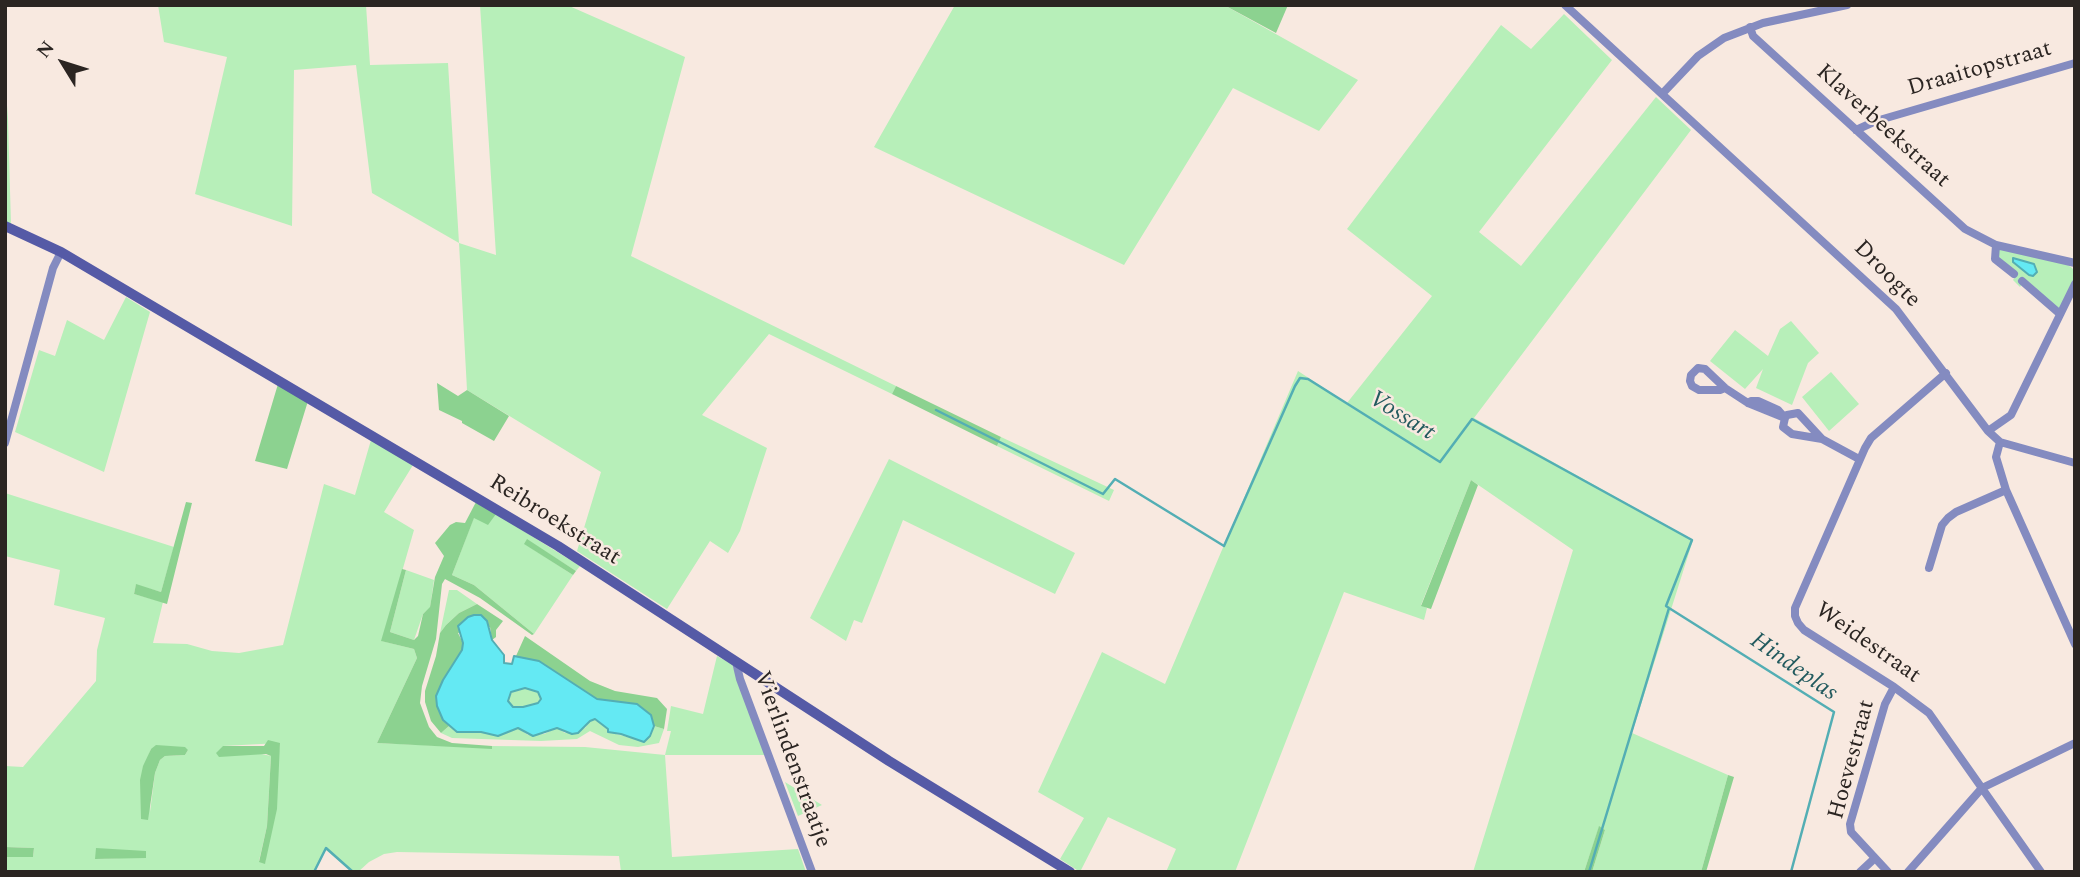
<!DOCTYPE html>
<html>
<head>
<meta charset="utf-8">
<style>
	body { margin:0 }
	#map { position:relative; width:2080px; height:877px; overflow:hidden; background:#f8e9e0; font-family:Spectral,serif }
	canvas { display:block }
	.frame { position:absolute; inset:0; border:7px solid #2b2522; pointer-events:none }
	.north { position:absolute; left:28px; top:28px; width:70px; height:70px; -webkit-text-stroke:5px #f8e9e0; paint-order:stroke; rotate:308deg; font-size:19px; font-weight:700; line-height:28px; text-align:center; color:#2b2522 }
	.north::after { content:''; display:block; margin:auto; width:24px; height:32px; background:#2b2522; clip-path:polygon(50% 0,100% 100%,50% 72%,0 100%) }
</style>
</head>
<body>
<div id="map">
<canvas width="2080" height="877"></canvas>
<div class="frame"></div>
<div class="north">N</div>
</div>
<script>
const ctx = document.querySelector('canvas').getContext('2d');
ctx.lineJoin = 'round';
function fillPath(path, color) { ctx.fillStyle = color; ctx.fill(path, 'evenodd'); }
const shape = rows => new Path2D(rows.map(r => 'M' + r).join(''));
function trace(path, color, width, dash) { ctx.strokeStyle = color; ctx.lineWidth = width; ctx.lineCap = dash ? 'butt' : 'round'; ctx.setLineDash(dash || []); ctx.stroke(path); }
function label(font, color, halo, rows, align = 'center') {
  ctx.font = font + ' Spectral,serif'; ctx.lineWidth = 5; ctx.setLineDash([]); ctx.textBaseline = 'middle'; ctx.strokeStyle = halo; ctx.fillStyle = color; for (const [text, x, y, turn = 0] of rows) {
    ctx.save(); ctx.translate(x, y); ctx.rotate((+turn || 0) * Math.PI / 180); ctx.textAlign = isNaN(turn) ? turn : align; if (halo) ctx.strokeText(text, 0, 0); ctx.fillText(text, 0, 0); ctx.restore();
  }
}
fillPath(shape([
	[158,5,366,5,370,65,448,63,459,243,496,255,480,5,567,5,685,57,631,256,896,386,892,394,769,334,702,415,767,448,740,531,728,553,710,541,667,609,577,551,601,472,467,390,459,243,372,193,356,65,294,70,292,226,195,194,227,57,164,42],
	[955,5,1224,5,1358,80,1319,131,1233,88,1124,265,874,147],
	[1564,14,1612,60,1479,232,1521,266,1656,97,1691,130,1474,418,1693,540,1632,733,1728,775,1701,872,1592,872,1605,830,1599,827,1584,872,1473,872,1573,550,1471,480,1421,605,1427,608,1424,620,1344,592,1235,872,1166,872,1176,849,1108,817,1080,872,1060,859,1084,818,1038,792,1102,652,1165,684,1298,371,1347,403,1432,296,1347,229,1501,25,1531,49],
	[5,77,8,119,11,225,5,222],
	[1999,248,2068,265,2072,268,2075,272,2074,278,2059,309,2023,277,2019,281,2022,284,2020,287,2013,280,2017,274,1999,258],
	[126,297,150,312,104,472,15,432,39,350,55,356,67,320,104,340],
	[1791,321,1819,353,1808,363,1792,405,1756,388,1763,369,1745,389,1710,361,1735,330,1768,356,1780,329],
	[1831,372,1859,404,1829,431,1802,397],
	[1001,437,1114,490,1109,501,997,446],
	[371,440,413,465,384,512,414,530,382,641,414,649,417,658,377,743,492,748,492,746,585,747,665,755,671,731,667,731,671,706,703,714,717,656,732,664,765,755,665,755,672,857,798,849,806,872,621,872,619,856,397,852,384,854,369,862,358,872,352,872,325,849,314,872,5,872,5,857,33,857,34,848,5,847,5,766,23,767,96,681,97,650,105,618,54,605,60,570,5,556,5,493,174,547,161,592,136,585,134,594,163,602,153,643,187,644,212,651,239,653,283,645,324,484,355,495],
	[280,743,265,863,259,861,267,826,271,756,223,746],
	[151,749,188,750,185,755,165,756,160,760,155,773,150,812,148,757],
	[96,849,146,857,96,859],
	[889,459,1075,553,1055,594,903,520,862,623,854,620,846,641,810,618],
	[496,514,580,566,576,571,527,540,525,544,573,575,534,634,474,585,452,575,474,517],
	[406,570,434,580,430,608,423,614,414,640,390,632],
	[449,590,457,590,477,604,459,613,446,625,440,633],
	[525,688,538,692,541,699,538,703,524,707,513,707,508,701,512,692],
	[595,719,616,734,628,737,650,736,654,726,664,729,659,743,638,747,619,745,590,731,577,739,541,741,452,738,441,733,449,726,457,732,481,732,498,736,518,728,528,735,544,734,557,728,565,733,585,728,590,721],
	[785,782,822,805,798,816]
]), '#b7efb9');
fillPath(shape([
	[1224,5,1288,5,1276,33],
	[437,383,458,396,467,390,509,416,494,441,462,423,462,421,439,410],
	[278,384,308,401,287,469,255,461],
	[896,386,1001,437,997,446,892,394],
	[1471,480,1478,485,1431,609,1421,606],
	[186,502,192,503,167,604,134,594,136,584,161,592],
	[476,502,496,514,488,525,474,518,452,575,474,585,534,634,532,635,480,598,445,579,442,584,436,639,422,686,420,703,429,727,437,737,452,743,492,746,492,749,377,743,417,658,414,649,381,641,402,569,406,570,390,632,414,640,418,636,423,614,430,607,435,577,444,556,435,543,450,525,456,522,465,523],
	[527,539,576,571,573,575,524,544],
	[477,604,503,621,496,630,496,637,492,640,490,627,458,633,463,643,462,650,443,680,443,720,449,726,441,733,431,721,425,702,425,691,436,656,440,633,446,625,459,613],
	[525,636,590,681,615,691,657,698,667,709,664,729,654,726,651,715,622,703,597,699,539,661,516,656],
	[268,740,280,743,277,809,265,864,259,862,267,826,271,756,266,754,219,757,216,753,223,746,264,746],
	[156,745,185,747,188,750,185,755,165,756,160,760,155,773,148,820,141,819,140,780,143,766,151,749],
	[1728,775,1734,777,1706,872,1701,872],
	[1599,826,1605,830,1592,872,1584,872],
	[5,847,34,848,33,857,5,857],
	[96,848,146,851,146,858,95,859]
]), '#8cd290');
const water = shape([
	[2013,258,2034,264,2037,272,2033,276,2029,275,2013,262,2013,258],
	[474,615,481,615,487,621,492,640,504,655,504,663,512,664,514,656,539,661,597,699,637,704,651,715,654,726,650,736,644,742,621,734,608,732,608,729,595,719,590,721,578,733,572,734,557,728,533,736,518,728,498,736,481,732,457,732,443,720,437,706,436,696,443,680,462,650,463,643,458,626,468,617,474,615],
	[525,688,538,692,541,699,538,703,523,707,513,707,508,701,511,692,525,688]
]);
fillPath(water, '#64e9f3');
trace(water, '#53aeb4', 2);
trace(shape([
	[936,410,1103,494,1115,479,1224,546,1295,386,1300,378,1308,379,1440,462,1472,419,1692,540,1666,606,1669,608,1589,872],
	[1669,608,1834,712,1791,872],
	[314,872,326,848,353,872]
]), '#53aeb4', 2.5);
trace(shape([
	[1565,5,1896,309,1988,431,2000,442,1996,457,2006,490,2075,644],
	[1750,27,1753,36,1965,229,1996,245,2075,263],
	[1662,94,1698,56,1724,38,1763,23,1847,5],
	[1856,130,1876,121,2075,63],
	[1996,245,1995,259,2014,274],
	[2022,281,2060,314],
	[1946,373,1871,438,1865,448,1795,608,1795,616,1798,623,1804,630,1894,687,1929,713,2041,872],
	[1725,388,1720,390,1699,390,1692,386,1690,381,1691,375,1698,368,1705,369,1725,388,1748,403,1785,418],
	[1748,403,1751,401,1758,401,1778,410,1785,418,1783,427,1792,434,1822,439],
	[1785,418,1787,415,1798,413,1822,439,1859,459],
	[1988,431,2011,415,2075,284],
	[2000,442,2075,463],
	[5,443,53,268,61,252],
	[1929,568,1942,525,1948,518,1956,512,2006,490],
	[736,662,740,679,812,872],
	[1860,872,1875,858],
	[1888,872,1851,832,1850,824,1885,704,1894,687],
	[1908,872,1982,788,2075,743]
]), '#848bc0', 8);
trace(shape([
	[5,226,61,252,558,546,889,761,1070,872]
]), '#555aa6', 10);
label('23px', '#2b2522', '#f8e9e0', [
	["Draaitopstraat",1980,70,-16],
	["Klaverbeekstraat",1882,127,42],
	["Droogte",1886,275,45],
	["Reibroekstraat",554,521,32],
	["Weidestraat",1867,644,35],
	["Vierlindenstraatje",791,760,70],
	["Hoevestraat",1853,760,-75]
]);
label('italic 24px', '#225a5e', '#f8e9e0', [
	["Vossart",1401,417,32],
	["Hindeplas",1793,668,35]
]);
</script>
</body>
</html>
